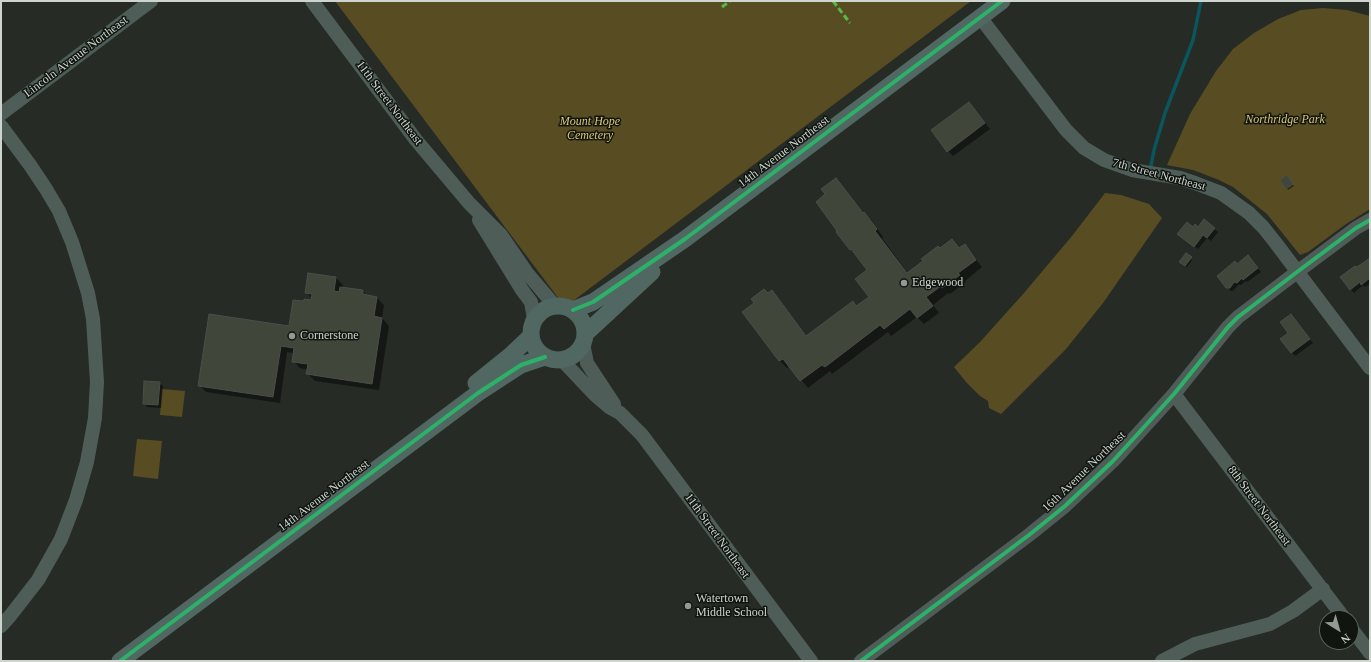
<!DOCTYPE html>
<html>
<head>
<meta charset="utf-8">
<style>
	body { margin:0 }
	#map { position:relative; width:1371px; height:662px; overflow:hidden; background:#262b26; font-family:Georgia,serif }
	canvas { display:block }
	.frame { position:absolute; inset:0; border:2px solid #ced5cf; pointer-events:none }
	.north { position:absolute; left:1319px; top:610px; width:40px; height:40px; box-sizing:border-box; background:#101510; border:1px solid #5c625c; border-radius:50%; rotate:143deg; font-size:11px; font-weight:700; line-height:16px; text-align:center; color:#ced5cf }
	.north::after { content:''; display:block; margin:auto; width:14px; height:18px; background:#939a94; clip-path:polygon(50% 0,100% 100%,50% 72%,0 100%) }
</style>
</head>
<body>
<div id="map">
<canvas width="1371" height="662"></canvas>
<div class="frame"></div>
<div class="north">N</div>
</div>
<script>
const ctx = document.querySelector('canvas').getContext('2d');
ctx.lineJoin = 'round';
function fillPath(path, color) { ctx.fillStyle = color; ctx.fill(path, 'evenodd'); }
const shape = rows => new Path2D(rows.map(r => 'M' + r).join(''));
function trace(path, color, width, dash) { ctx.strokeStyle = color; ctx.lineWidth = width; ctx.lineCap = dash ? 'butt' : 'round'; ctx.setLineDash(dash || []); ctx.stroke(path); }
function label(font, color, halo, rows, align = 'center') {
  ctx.font = font + ' Georgia,serif'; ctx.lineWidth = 3; ctx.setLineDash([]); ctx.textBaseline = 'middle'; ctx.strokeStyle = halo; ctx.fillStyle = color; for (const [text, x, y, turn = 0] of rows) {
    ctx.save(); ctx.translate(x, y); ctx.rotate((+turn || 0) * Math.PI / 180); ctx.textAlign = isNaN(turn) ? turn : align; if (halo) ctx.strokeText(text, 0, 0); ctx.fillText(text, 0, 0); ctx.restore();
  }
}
fillPath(shape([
	[335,1,971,1,565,307],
	[1323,8,1347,10,1370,16,1370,209,1346,224,1308,252,1300,255,1267,214,1233,187,1219,180,1193,170,1167,165,1190,114,1216,71,1233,49,1254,33,1278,19,1301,10],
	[1105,193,1121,195,1149,204,1162,218,1103,303,1066,349,1001,414,989,408,988,401,980,396,966,382,954,367,980,342,1024,293,1072,236],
	[162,389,185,391,182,417,160,415],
	[137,439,162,441,158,479,133,476]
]), '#584d22');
fillPath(shape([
	[969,103,990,129,953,156,948,151],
	[1288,178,1294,186,1288,190,1281,181],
	[835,179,842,186,863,214,871,220,883,237,882,238,908,273,952,240,960,249,965,246,982,267,965,281,966,282,950,294,948,293,933,305,939,313,924,324,917,317,891,336,888,332,832,374,830,371,808,388,790,366,787,368,780,361,744,312,772,292,779,299,807,337,870,297,869,270,850,249,839,231,827,194],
	[1193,228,1214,229,1218,232,1211,241,1207,238,1198,249,1182,237],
	[1186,254,1192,260,1187,267,1182,263],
	[1370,259,1370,284,1365,287,1363,285,1354,293,1350,289,1357,269],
	[1251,260,1261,272,1247,282,1246,281,1241,285,1238,285,1233,291,1231,291,1227,287,1238,265],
	[336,278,343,285,342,288,363,291,368,296,377,298,384,305,382,318,389,326,379,390,315,381,308,374,308,370,300,368,293,361,294,353,287,352,280,403,206,392,199,385,290,327,312,301,313,299,306,292],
	[1291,315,1313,343,1295,356,1282,339,1289,333],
	[159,383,163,386,161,408,147,407,144,403]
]), '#0007');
trace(shape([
	[1150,171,1154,150,1165,113,1193,40,1201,1]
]), '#0a565c', 3.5);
const building = shape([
	[969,102,985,123,947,152,931,130,969,102],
	[1287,175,1293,184,1286,189,1280,180,1287,175],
	[836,178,863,213,864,212,877,229,875,231,907,273,923,261,921,259,938,246,940,248,952,239,959,248,965,244,976,260,958,273,960,275,942,288,941,286,926,297,933,306,917,318,910,309,884,329,880,325,825,367,822,365,800,381,783,359,779,361,742,312,754,303,751,299,764,289,768,293,772,290,806,336,853,301,856,306,869,297,855,279,867,270,851,249,850,250,836,232,837,231,816,202,825,194,821,189,836,178],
	[1204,219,1215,228,1207,238,1203,235,1194,247,1177,234,1187,222,1193,227,1195,224,1198,227,1204,219],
	[1186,253,1192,257,1185,266,1179,262,1186,253],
	[1248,255,1258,268,1243,280,1242,278,1237,283,1234,282,1230,288,1226,288,1217,276,1235,261,1237,264,1248,255],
	[1370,258,1370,278,1361,285,1360,282,1350,290,1340,277,1355,266,1357,267,1370,258],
	[308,273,336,277,334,291,339,292,340,287,363,290,363,294,377,297,374,316,382,318,372,384,306,374,308,364,292,362,294,348,281,346,273,397,198,386,209,314,289,326,293,300,304,301,304,299,311,300,312,294,305,293,308,273],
	[1291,314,1310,339,1291,353,1280,339,1288,333,1280,322,1291,314],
	[144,381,160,382,158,405,143,404,144,381]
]);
fillPath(building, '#41463b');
trace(building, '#4b4e49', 1);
trace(shape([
	[312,1,416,140,469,203,501,235,527,273,555,306],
	[980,17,1066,130,1084,148,1104,160,1132,170,1180,178,1195,183,1221,193,1249,213,1263,227,1275,242,1370,368],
	[1,114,151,1],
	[1,126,30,165,46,189,59,211,72,242,88,293,93,319,97,382,95,418,87,462,76,500,61,539,38,580,10,616,1,626],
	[479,220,522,290,531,302,534,319],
	[583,343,587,363,614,404],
	[561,359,595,395,609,407,620,413,642,435,811,661],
	[1174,394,1344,618],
	[1351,628,1370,653],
	[861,661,1029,535,1065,506,1113,461,1135,437,1174,394,1228,327,1238,317,1297,272,1356,228,1370,220],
	[1162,661,1195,644,1270,624,1293,611,1323,589]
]), '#4f5d59', 14);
trace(shape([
	'531 333a27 27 0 1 1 54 0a27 27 0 1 1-54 0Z',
	[573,310,593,302,685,239,1002,1],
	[585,334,652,272],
	[476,383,512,354,531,336],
	[120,661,478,393,521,365,545,357]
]), '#506762', 17);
trace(shape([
	[833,1,850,23],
	[722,7,730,1]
]), '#58b947', 3, [6, 3]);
trace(shape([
	[573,310,593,302,685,239,1002,1],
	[120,661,478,393,521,365,545,357],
	[861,661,1029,535,1065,506,1113,461,1135,437,1174,394,1228,327,1238,317,1297,272,1356,228,1370,220]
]), '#2db169', 4);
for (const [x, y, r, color] of [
	[904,283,4,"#939a94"],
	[292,336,4,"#939a94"],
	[688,606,4,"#939a94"]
]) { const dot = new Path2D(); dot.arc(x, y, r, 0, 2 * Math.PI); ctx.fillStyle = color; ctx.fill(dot); trace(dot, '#101510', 1.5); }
label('12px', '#ced5cf', '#101510', [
	["Lincoln Avenue Northeast",76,57,-37],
	["11th Street Northeast",389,103,53],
	["14th Avenue Northeast",784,152,-37],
	["7th Street Northeast",1159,175,15],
	["16th Avenue Northeast",1084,472,-44],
	["14th Avenue Northeast",324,496,-37],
	["8th Street Northeast",1259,506,53],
	["11th Street Northeast",717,536,54]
]);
label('italic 12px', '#dcc678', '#101510', [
	["Northridge Park",1285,120],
	["Mount Hope",590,122],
	["Cemetery",590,136]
]);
label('12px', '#ced5cf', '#101510', [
	["Edgewood",912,283],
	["Cornerstone",300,336],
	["Watertown",696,599],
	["Middle School",696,613]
], 'left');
</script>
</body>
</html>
